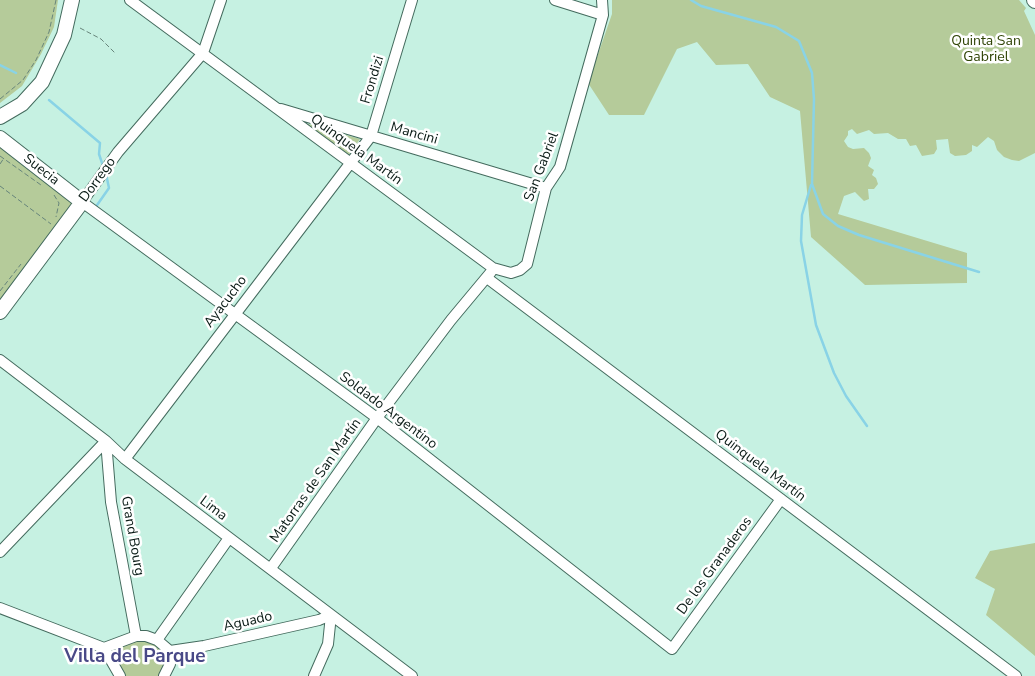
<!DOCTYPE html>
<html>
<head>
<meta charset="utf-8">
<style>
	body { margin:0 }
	canvas { display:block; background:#c6f1e2 }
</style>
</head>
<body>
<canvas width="1035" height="676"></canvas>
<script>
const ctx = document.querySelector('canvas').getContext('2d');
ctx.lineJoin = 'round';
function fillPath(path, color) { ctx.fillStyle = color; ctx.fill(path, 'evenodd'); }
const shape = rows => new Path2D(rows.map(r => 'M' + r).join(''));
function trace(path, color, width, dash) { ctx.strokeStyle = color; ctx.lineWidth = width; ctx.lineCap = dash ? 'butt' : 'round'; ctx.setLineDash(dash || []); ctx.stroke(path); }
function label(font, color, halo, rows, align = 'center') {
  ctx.font = font + ' "Nunito Sans",sans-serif'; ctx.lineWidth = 5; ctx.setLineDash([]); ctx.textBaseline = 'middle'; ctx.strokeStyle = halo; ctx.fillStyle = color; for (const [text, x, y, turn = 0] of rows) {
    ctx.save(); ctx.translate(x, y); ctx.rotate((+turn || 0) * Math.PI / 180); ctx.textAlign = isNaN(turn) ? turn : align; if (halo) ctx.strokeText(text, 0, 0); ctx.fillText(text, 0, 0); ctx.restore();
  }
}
fillPath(shape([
	[0,0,58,0,54,27,41,54,22,86,0,103],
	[612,0,1019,0,1026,8,1024,11,1035,35,1035,153,1019,161,1012,160,1004,157,997,150,994,141,988,137,977,147,972,145,972,151,966,155,955,156,950,153,948,139,936,140,937,149,934,154,922,156,916,145,910,146,906,139,898,139,888,133,874,134,869,130,857,134,852,129,848,131,848,135,844,141,848,147,853,149,864,148,869,153,871,158,868,166,874,170,872,175,876,178,878,184,874,189,868,189,869,199,864,201,855,192,844,196,838,214,967,253,967,283,865,285,811,237,800,111,770,97,748,64,716,65,697,42,677,49,644,115,609,115,588,83,612,14],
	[305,123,360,139,348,156],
	[0,144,71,200,72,206,0,306],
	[1035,543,1035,656,986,615,995,589,975,578,990,551],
	[146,639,164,649,167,659,160,676,123,676,110,648,131,640]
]), '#b5cb9a');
trace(shape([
	[691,0,701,6,776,27,799,41,812,73,814,99,812,184,823,214,838,226,859,235,979,272],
	[0,65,16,73],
	[49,100,100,143,99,154,103,166],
	[811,185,802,215,801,241,816,325,834,373,846,396,867,426],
	[95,208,109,188,106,174]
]), '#89d3e6', 2.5);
const street = shape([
	[130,0,493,268,511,273,520,270,527,264,546,188,560,167,603,15,602,0],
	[221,0,203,53,118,152,82,202,377,418,672,649,781,499],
	[555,0,603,15],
	[281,109,546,188],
	[487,278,1016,676],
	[0,360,106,441,125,459,412,676],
	[106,441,111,502,136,636],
	[125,459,371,136,412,0],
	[0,552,106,441],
	[271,568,377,418,451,320,491,272],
	[0,608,104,648],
	[157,640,229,538],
	[170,651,204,646,319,620,331,615],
	[120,676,104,648,136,636,146,636,157,640,170,651,170,664,164,676],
	[314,676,328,644,331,615]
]);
const secondary = shape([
	[1034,0,1035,1],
	[0,117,22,104,42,82,64,35,72,0],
	[0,138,82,202,0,312]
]);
trace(street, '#446b5e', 12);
trace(secondary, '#446b5e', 16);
trace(shape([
	[80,28,101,39,116,54],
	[0,99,23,80,36,60,49,32,56,0],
	[0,156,41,185],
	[0,164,4,158],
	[0,186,51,224],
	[54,195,59,203,56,217],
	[0,291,21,264]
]), '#67857b', 1, [5, 2.5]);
trace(street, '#fff', 10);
trace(secondary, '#fff', 14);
label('14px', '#304406', '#fff', [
	["Quinta San",986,42],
	["Gabriel",986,58]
]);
label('14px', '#091a15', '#fff', [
	["Frondizi",373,80,-73],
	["Mancini",414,134,16],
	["Quinquela Martín",356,150,36],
	["San Gabriel",542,167,-69],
	["Suecia",41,170,38],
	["Dorrego",98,180,-54],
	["Ayacucho",226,302,-53],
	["Soldado Argentino",388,411,37],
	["Quinquela Martín",760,466,37],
	["Matorras de San Martín",316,481,-55],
	["Lima",213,509,37],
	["Grand Bourg",132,536,80],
	["De los Granaderos",715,566,-54],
	["Aguado",248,622,-13]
]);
label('bold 19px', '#494987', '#fff', [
	["Villa del Parque",135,657]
]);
</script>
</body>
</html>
